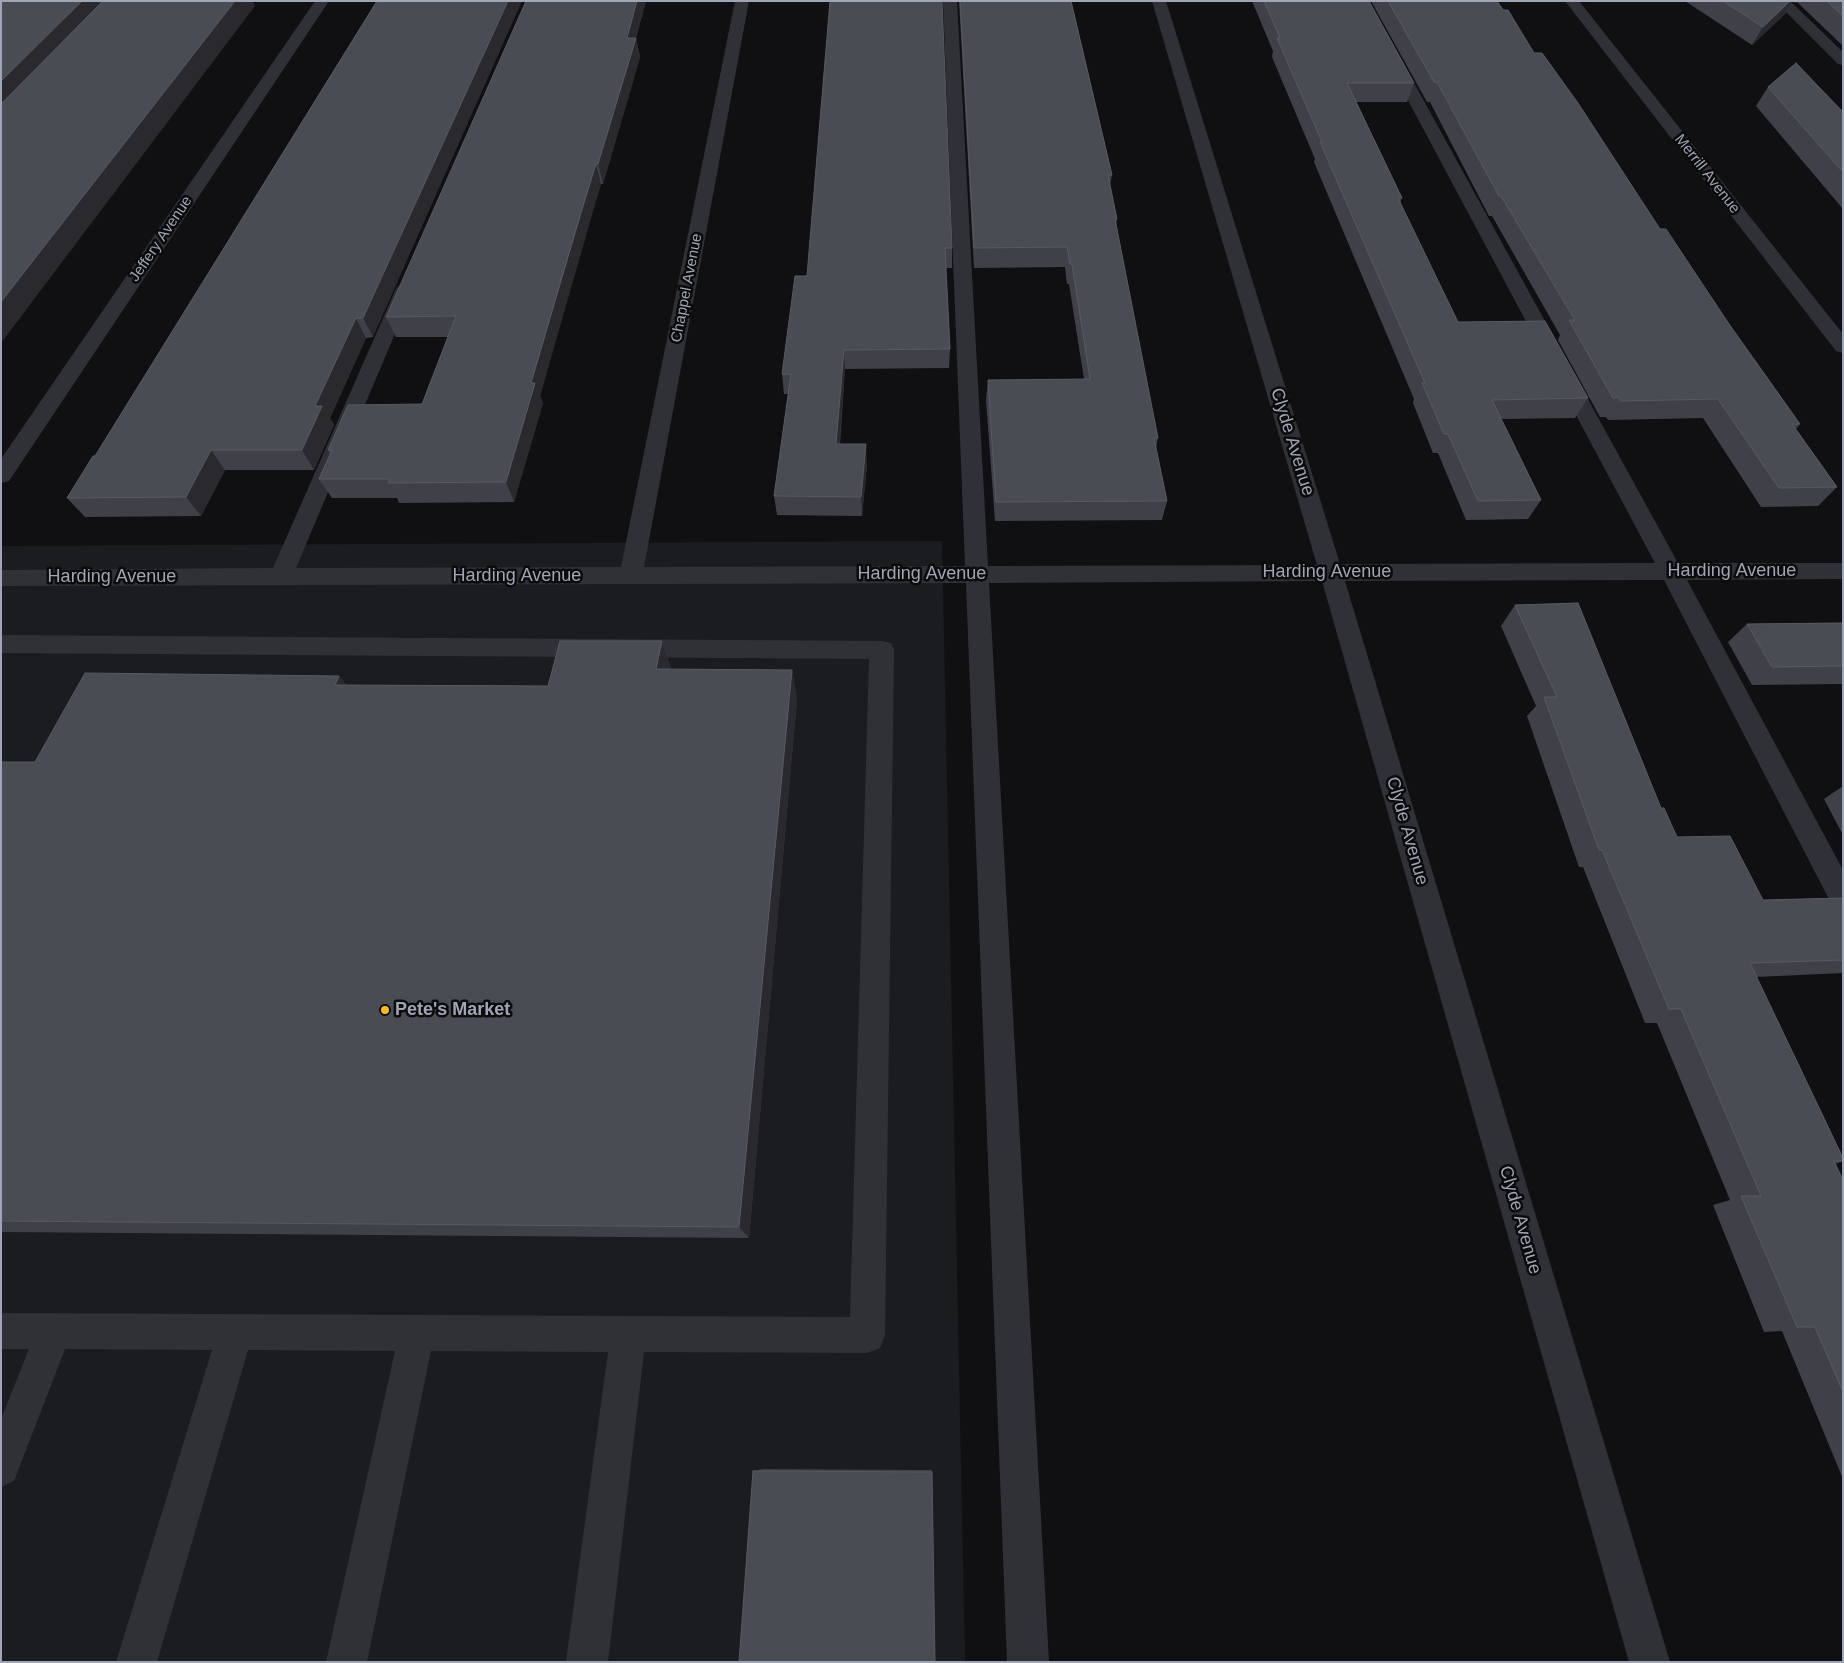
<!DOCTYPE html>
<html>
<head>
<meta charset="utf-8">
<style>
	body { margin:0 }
	#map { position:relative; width:1844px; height:1663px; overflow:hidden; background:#101012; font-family:Helvetica,sans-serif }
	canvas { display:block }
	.frame { position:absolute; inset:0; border:2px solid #9fa5b4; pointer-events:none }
</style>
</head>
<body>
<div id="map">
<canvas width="1844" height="1663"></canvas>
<div class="frame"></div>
</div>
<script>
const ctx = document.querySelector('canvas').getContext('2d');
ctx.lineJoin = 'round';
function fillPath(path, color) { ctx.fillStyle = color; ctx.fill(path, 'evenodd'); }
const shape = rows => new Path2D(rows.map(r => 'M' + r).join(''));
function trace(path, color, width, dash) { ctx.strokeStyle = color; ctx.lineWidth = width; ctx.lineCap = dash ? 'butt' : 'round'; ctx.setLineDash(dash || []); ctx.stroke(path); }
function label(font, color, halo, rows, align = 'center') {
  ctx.font = font + ' Helvetica,sans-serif'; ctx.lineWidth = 5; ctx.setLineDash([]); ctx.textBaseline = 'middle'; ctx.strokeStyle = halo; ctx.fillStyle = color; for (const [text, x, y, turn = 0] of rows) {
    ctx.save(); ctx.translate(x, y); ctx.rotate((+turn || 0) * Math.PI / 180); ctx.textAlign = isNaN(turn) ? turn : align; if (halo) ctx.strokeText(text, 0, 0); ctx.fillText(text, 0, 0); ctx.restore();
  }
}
fillPath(shape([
	[942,541,965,1662,1,1662,1,546]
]), '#1b1c1f');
fillPath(shape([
	[315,1,329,1,9,481,1,483,1,459,315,1],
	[735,1,749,1,644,567,965,566,943,1,957,1,988,566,1317,565,1152,1,1166,1,1340,564,1655,563,1355,1,1369,1,1678,563,1843,563,1843,579,1687,580,1843,870,1843,911,1833,907,1664,580,1345,581,1670,1662,1629,1662,1322,581,989,583,1049,1662,1007,1662,966,583,1,586,1,570,273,568,395,291,397,287,404,285,411,287,413,291,296,568,621,567,735,1],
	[1565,1,1579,1,1843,334,1843,353,1836,351,1565,1],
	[1775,1,1790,1,1843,52,1843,65,1838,64,1775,1],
	[1,635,882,641,891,643,894,650,885,1335,880,1348,867,1353,644,1352,608,1662,566,1662,608,1352,431,1351,367,1662,326,1662,395,1351,248,1350,157,1662,116,1662,212,1350,65,1349,14,1481,1,1487,1,1419,29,1349,1,1349,1,1313,850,1317,869,659,1,653,1,635]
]), '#303137');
fillPath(shape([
	[377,1,373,337,366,338,330,418,334,425,314,470,225,470,201,516,85,517,67,498,95,456],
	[646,1,636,38,640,57,603,184,601,184,587,229,540,396,543,403,514,502,399,503,397,498,332,498,319,479,330,454,328,450,422,404,448,337,396,337,386,317],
	[830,1,952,248,952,268,946,268,950,349,949,368,845,369,840,444,867,464,862,516,777,515,774,496,788,394,784,394,782,374,807,276],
	[959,1,1071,1,1112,175,1110,186,1117,219,1116,226,1158,438,1156,448,1167,501,1162,520,995,521,986,400,988,380,1084,379,1069,284,1067,284,1065,267,974,268],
	[1252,1,1369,1,1414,83,1407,102,1356,102,1402,198,1400,203,1458,322,1588,398,1575,418,1501,419,1541,500,1528,519,1466,520,1438,453,1433,453,1413,403,1414,399,1314,162,1315,159,1272,57,1273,51],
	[1371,1,1497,1,1800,424,1796,429,1837,487,1818,506,1761,507,1703,418,1608,420,1606,417,1600,417,1558,340,1560,335,1492,216,1489,216,1430,102,1427,102],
	[1685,1,1792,1,1785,14,1752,45],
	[1793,1,1843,1,1843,46,1797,2,1795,3],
	[1768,87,1843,112,1843,209,1756,106],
	[1515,605,1661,808,1677,837,1763,900,1843,898,1843,973,1756,977,1843,1161,1835,1164,1843,1180,1843,1479,1782,1331,1764,1332,1713,1205,1730,1200,1657,1023,1645,1023,1583,867,1579,867,1527,716,1536,706,1501,626],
	[1843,623,1843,684,1752,685,1728,642,1747,624],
	[662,641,671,669,792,670,797,699,749,1238,1,1232,1,762,35,762,339,676,346,685,548,686],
	[1843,786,1843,835,1824,799],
	[763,1469,932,1470,932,1472,753,1471]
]), '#404148');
fillPath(shape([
	[82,1,107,1,1,114,1,81],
	[235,1,253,1,255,6,1,343,1,302],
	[508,1,522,1,373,337,363,318],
	[637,1,646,1,634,44,636,38,640,57,603,184,598,164,627,38],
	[1790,1,1792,1,1785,14,1752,45,1763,27],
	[596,164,601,184,540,396,543,403,514,502,506,482,531,383],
	[356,318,366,338,330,418,334,425,314,470,302,450,315,406],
	[844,350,845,369,838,463,836,444],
	[866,444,867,464,862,516,861,497],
	[211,450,225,470,201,516,186,497],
	[662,641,671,670,656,669],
	[792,670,797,699,749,1238,739,1227],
	[339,676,361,705,335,685]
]), '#29292e');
const building = shape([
	[1,1,82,1,1,81,1,1],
	[103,1,235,1,1,302,1,104,103,1],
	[377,1,508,1,363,318,356,318,315,406,322,406,302,450,211,450,186,497,67,498,93,456,95,456,377,1],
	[526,1,637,1,627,38,636,38,598,164,596,164,582,209,531,383,535,383,506,482,388,483,390,479,319,479,332,450,328,450,348,405,422,404,456,316,386,317,526,1],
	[830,1,942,1,952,248,945,248,950,349,844,350,836,444,866,444,861,497,774,496,791,374,782,374,795,276,807,276,830,1],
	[960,1,1071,1,1112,175,1108,175,1117,219,1115,219,1158,438,1154,438,1167,501,996,502,988,380,1090,379,1072,264,1070,264,1067,247,974,248,960,1],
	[1264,1,1369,1,1414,83,1347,83,1402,198,1398,198,1458,322,1545,321,1588,398,1492,400,1541,500,1478,501,1448,434,1444,434,1422,383,1425,383,1320,142,1322,142,1277,38,1280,38,1264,1],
	[1388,1,1497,1,1503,10,1508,10,1534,53,1542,53,1578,103,1660,229,1666,229,1729,324,1800,424,1792,424,1837,487,1779,488,1718,399,1621,401,1619,397,1613,398,1569,320,1575,320,1501,196,1499,196,1437,82,1434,82,1388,1],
	[1723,1,1790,1,1763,27,1723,1],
	[1827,1,1843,1,1843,16,1827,1],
	[1796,63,1843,112,1843,172,1768,87,1796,63],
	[1578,603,1661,808,1664,808,1677,837,1730,836,1763,900,1843,898,1843,960,1750,963,1843,1158,1843,1161,1834,1161,1843,1180,1843,1392,1815,1327,1797,1327,1741,1196,1761,1196,1681,1009,1669,1009,1602,850,1599,850,1544,697,1557,697,1515,605,1578,603],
	[1843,623,1843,666,1772,667,1747,624,1843,623],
	[560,641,662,641,656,669,792,670,739,1227,1,1221,1,762,35,762,85,673,339,676,335,685,548,686,560,641],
	[753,1471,932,1472,935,1662,739,1662,753,1471]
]);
fillPath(building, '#4a4c54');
trace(building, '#585a63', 1);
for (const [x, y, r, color] of [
	[385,1010,5,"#ffb91a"]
]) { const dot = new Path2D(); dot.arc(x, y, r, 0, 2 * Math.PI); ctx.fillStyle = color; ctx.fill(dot); trace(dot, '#0b0b0c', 2); }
label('15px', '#9fa5b4', '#0b0b0c', [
	["Merrill Avenue",1707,174,52],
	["Jeffery Avenue",161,239,-56],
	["Chappel Avenue",687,288,-79]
]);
label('18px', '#9fa5b4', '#0b0b0c', [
	["Clyde Avenue",1292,442,73],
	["Harding Avenue",1732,571],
	["Harding Avenue",1327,572],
	["Harding Avenue",922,574],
	["Harding Avenue",517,576],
	["Harding Avenue",112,577],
	["Clyde Avenue",1407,831,74],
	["Clyde Avenue",1520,1220,74]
]);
label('bold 18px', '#9fa5b4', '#0b0b0c', [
	["Pete's Market",395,1010]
], 'left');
</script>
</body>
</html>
